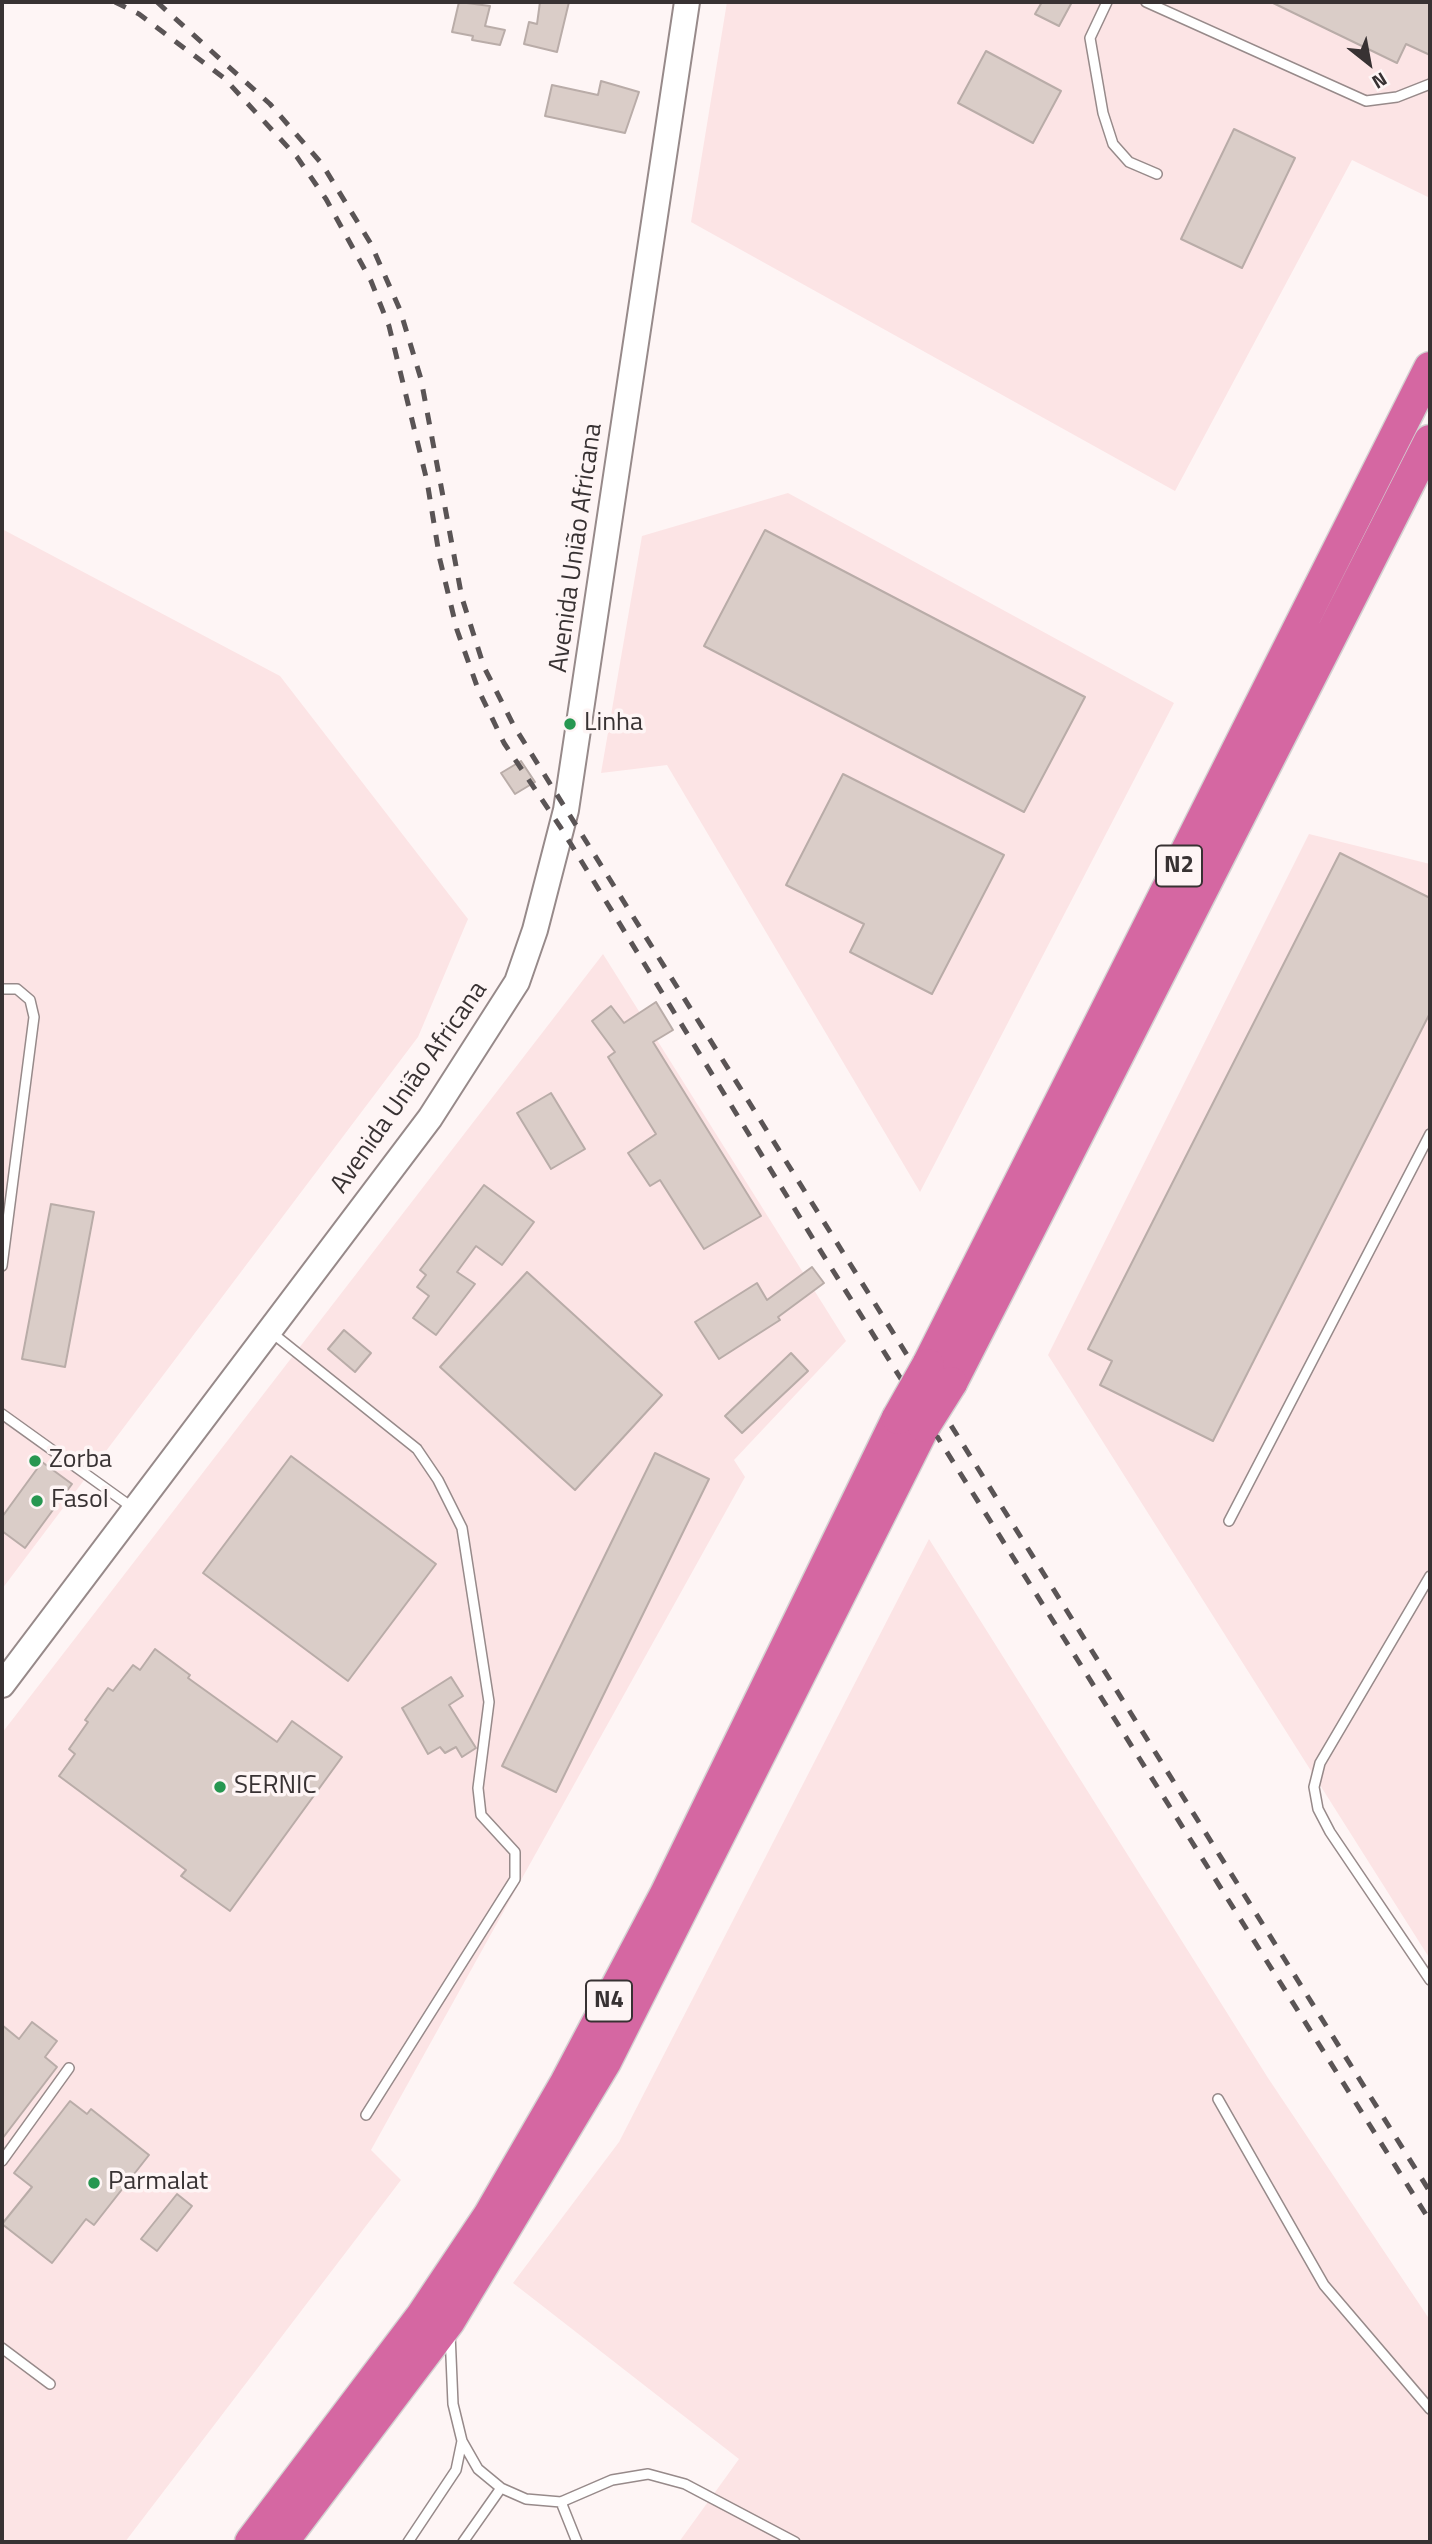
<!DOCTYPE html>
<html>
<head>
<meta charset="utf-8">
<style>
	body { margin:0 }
	#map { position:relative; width:1432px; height:2544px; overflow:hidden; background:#fef5f5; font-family:"Titillium Web",sans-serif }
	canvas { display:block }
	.frame { position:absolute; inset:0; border:4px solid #383233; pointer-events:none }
	.north { position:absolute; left:1334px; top:28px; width:70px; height:70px; -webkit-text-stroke:5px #fef5f5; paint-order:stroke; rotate:149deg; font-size:19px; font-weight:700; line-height:28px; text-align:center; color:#383233 }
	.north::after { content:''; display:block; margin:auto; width:24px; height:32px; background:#383233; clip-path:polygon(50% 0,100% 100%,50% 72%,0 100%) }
</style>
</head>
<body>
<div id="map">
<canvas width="1432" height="2544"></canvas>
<div class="frame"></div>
<div class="north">N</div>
</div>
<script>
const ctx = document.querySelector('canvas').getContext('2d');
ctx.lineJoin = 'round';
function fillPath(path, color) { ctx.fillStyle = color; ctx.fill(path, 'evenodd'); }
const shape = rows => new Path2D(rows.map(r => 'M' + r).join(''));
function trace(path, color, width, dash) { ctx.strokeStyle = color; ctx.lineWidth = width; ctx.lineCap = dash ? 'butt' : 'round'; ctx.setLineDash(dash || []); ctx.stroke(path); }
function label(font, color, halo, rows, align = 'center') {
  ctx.font = font + ' "Titillium Web",sans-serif'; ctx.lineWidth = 7; ctx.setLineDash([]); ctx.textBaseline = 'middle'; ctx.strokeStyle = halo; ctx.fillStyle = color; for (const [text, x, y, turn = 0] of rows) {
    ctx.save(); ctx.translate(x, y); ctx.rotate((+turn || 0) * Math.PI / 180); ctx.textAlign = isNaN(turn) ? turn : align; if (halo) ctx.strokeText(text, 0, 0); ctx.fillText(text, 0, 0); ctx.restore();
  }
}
fillPath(shape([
	[727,2,1430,2,1430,198,1352,160,1175,491,691,222],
	[788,493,1174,703,920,1192,667,765,601,773,642,536],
	[2,529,280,676,468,919,418,1037,2,1589],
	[1309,834,1430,864,1430,1959,1048,1355],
	[603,954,846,1341,734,1460,745,1477,371,2150,401,2180,125,2542,2,2542,2,1733],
	[929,1539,1268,2078,1430,2320,1430,2542,679,2542,739,2459,513,2283,619,2142]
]), '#fce4e5');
const building = shape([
	[459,2,490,6,485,26,505,30,500,45,472,40,473,36,452,32,459,2],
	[540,2,569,2,557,52,524,44,529,22,537,24,540,2],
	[1042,2,1072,2,1059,26,1035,14,1042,2],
	[1271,2,1430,2,1430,55,1406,44,1397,63,1271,2],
	[986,51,1061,91,1033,143,958,103,986,51],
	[601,81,639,92,625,133,545,116,552,85,598,95,601,81],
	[1234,129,1295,158,1242,268,1181,239,1234,129],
	[765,530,1085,697,1024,812,704,646,765,530],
	[521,761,535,782,515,794,501,773,521,761],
	[843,774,1004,855,932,994,850,952,864,924,786,885,843,774],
	[1340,853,1430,898,1430,1013,1213,1441,1100,1385,1112,1361,1088,1349,1340,853],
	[656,1002,673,1030,653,1042,761,1216,704,1249,660,1180,650,1186,628,1153,656,1134,608,1057,615,1052,592,1021,611,1006,624,1023,656,1002],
	[551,1093,585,1149,551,1169,517,1113,551,1093],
	[484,1185,534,1222,502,1265,476,1246,457,1272,475,1284,436,1335,413,1318,429,1296,417,1287,426,1275,420,1270,484,1185],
	[51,1204,94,1212,65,1367,22,1359,51,1204],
	[812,1267,824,1283,778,1317,780,1320,719,1359,695,1322,757,1283,767,1300,812,1267],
	[527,1272,662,1395,575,1490,440,1367,527,1272],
	[344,1330,371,1353,355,1372,328,1349,344,1330],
	[791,1353,808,1371,742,1433,725,1416,791,1353],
	[655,1453,709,1479,556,1792,502,1766,655,1453],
	[291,1456,436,1564,348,1681,203,1573,291,1456],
	[42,1462,72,1484,25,1548,2,1531,2,1517,42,1462],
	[155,1649,190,1675,188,1678,277,1742,292,1721,342,1757,230,1911,181,1876,186,1870,59,1776,75,1754,69,1749,88,1722,85,1720,108,1688,113,1691,133,1665,140,1670,155,1649],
	[451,1677,463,1696,449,1705,476,1748,462,1757,456,1747,445,1753,440,1747,428,1754,402,1708,451,1677],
	[32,2022,57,2041,45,2057,57,2067,2,2139,2,2025,19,2039,32,2022],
	[70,2101,87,2114,91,2109,149,2155,94,2225,86,2219,52,2263,2,2224,32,2187,14,2173,70,2101],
	[177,2194,192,2206,157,2251,141,2239,177,2194]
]);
fillPath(building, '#dacdc8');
trace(building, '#b9aca8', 2);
const lane = shape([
	[1107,2,1090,38,1103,113,1113,144,1129,162,1157,174],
	[1146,2,1366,101,1397,97,1430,84],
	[2,989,17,989,30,1000,34,1017,2,1266],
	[271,1332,417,1449,438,1480,462,1528,489,1702,478,1788,481,1815,515,1852,515,1879,366,2115],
	[2,1414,133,1508],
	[1229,1521,1430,1134],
	[1430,1576,1320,1763,1314,1787,1318,1809,1330,1832,1430,1980],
	[1218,2099,1324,2285,1430,2409],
	[2,2161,69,2068],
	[450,2333,453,2404,462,2441,478,2469,501,2488,526,2499,561,2502,612,2480,648,2474,685,2484,795,2542],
	[2,2348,50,2384],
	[561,2502,577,2542],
	[408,2542,456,2470,462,2441],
	[463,2542,501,2488]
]);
const secondary = shape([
	[2,1685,430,1118,517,982,535,930,566,810,687,2]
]);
const highway = shape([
	[928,1365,1430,368],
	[951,1383,1430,441],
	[251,2542,422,2316,489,2216,566,2083,666,1894,898,1418],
	[282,2542,449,2321,605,2062,924,1426]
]);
trace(lane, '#978a8a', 12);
trace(secondary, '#978a8a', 28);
trace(highway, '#d3d2d2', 35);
trace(lane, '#fff', 9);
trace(secondary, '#fff', 24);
trace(highway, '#d567a2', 32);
trace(shape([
	[115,2,139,14,224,78,297,157,326,199,371,281,389,326,427,481,440,560,457,630,478,689,504,743,561,828,815,1242,1430,2221],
	[157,2,270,104,322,164,371,244,400,310,421,379,462,598,484,667,514,726,1430,2192]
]), '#5a5455', 5, [12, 12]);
const highwayBridge = shape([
	[898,1418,928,1365],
	[924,1426,951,1383]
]);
trace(highwayBridge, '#d3d2d2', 35, []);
trace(highwayBridge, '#d567a2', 32);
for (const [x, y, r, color] of [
	[570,724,7,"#279751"],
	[35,1461,7,"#279751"],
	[37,1501,7,"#279751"],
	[220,1787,7,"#279751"],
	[94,2183,7,"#279751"]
]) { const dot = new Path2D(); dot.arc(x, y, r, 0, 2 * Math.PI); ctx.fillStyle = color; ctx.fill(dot); trace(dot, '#fef5f5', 2.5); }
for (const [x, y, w] of [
	[1179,866,46],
	[609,2001,46]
]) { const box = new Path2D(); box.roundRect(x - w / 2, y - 20.5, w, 41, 5); ctx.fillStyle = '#fef5f5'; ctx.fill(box); trace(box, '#383233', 2); }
label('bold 24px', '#383233', null, [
	["N2",1179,866],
	["N4",609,2001]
]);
label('26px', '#383233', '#fef5f5', [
	["Avenida União Africana",577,548,-82],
	["Avenida União Africana",410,1088,-55]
]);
label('26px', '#383233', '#fef5f5', [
	["Linha",584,724],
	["Zorba",49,1461],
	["Fasol",51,1501],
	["SERNIC",234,1787],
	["Parmalat",108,2183]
], 'left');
</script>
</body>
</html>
